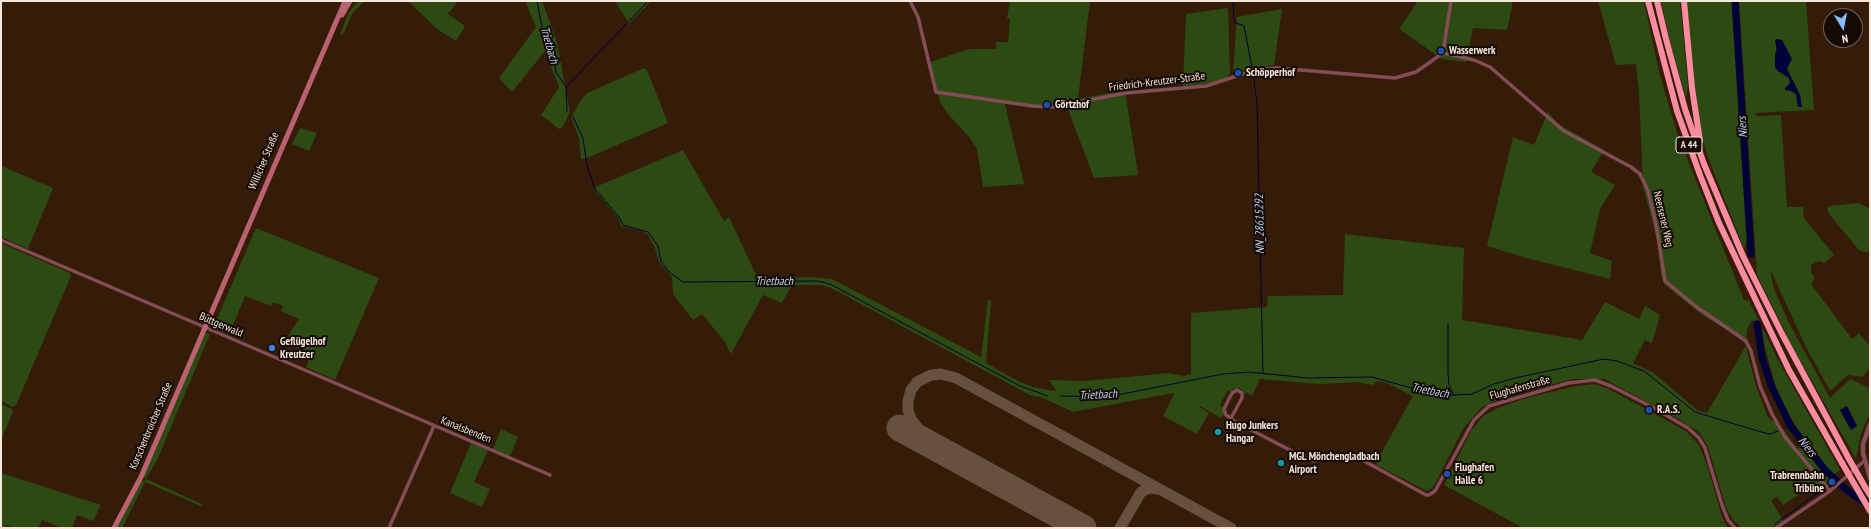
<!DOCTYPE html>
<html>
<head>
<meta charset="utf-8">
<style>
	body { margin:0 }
	#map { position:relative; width:1871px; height:529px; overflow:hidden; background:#351c08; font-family:"PT Sans Narrow",sans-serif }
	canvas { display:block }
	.frame { position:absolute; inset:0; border:2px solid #f7e6da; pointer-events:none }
	.north { position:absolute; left:1823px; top:8px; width:40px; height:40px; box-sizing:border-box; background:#140a03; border:1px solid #6f6259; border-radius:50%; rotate:170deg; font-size:11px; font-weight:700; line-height:16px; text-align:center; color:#f7e6da }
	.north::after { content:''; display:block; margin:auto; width:14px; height:18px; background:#86bbfb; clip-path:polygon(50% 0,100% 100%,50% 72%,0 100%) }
</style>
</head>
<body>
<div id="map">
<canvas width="1871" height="529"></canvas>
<div class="frame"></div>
<div class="north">N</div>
</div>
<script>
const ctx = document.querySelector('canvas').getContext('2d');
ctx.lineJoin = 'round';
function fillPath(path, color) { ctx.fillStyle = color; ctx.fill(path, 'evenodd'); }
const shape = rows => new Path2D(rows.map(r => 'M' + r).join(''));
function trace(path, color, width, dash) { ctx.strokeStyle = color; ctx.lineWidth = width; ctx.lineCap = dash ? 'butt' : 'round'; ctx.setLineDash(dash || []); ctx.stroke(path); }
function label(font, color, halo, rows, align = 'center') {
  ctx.font = font + ' "PT Sans Narrow",sans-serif'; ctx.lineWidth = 4; ctx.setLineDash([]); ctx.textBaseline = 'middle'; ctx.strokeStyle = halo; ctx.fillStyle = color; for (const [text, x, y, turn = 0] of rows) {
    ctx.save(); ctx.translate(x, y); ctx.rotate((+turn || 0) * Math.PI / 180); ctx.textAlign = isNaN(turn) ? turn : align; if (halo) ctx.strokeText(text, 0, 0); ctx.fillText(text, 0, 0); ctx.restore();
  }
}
fillPath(shape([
	[358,1,364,1,352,14,343,35,340,34,349,12],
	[408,1,458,1,448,14,465,26,456,41,437,29],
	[525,1,542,1,557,42,570,112,562,128,559,129,541,115,559,87,545,51,512,92,499,78,536,27],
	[615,1,651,1,629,23],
	[1010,1,1090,1,1078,99,1125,90,1138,175,1094,178,1067,107,1051,109,1005,104,1024,184,983,187,977,149,970,138,947,113,940,102,930,62,969,49,996,49,996,42,1008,42,1010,19,1007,18],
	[1418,1,1513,1,1507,30,1473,28,1466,62,1442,59,1399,29],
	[1598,1,1644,1,1659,72,1678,136,1744,300,1749,301,1758,319,1755,322,1752,320,1747,330,1746,347,1756,386,1768,417,1777,424,1779,428,1783,429,1797,449,1802,446,1834,480,1827,485,1811,487,1783,505,1777,497,1771,500,1783,521,1771,528,1742,528,1733,520,1726,507,1708,447,1699,432,1677,418,1604,379,1573,379,1500,398,1481,408,1463,429,1435,484,1430,490,1427,491,1376,465,1379,457,1413,396,1387,383,1376,381,1374,385,1357,382,1320,384,1260,379,1252,396,1246,392,1245,394,1243,391,1239,388,1233,389,1231,392,1228,390,1220,405,1223,407,1224,414,1221,418,1200,406,1199,407,1209,413,1197,434,1163,416,1174,394,1173,393,1073,412,1043,398,1030,395,835,290,821,285,792,285,782,303,763,295,731,354,725,342,702,314,693,320,673,294,672,277,659,262,655,248,648,235,642,231,621,226,618,218,593,188,683,150,724,221,729,217,758,279,809,277,832,279,981,357,988,300,991,301,986,363,1018,381,1033,387,1054,391,1056,390,1049,380,1085,381,1169,373,1184,376,1191,374,1191,313,1267,307,1268,296,1343,295,1345,234,1464,248,1462,320,1582,340,1605,302,1639,319,1645,306,1660,315,1652,343,1645,340,1633,363,1654,373,1697,410,1707,413,1746,346,1742,339,1701,314,1665,285,1661,275,1658,243,1643,186,1639,92,1636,64,1616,65],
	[1661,1,1680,1,1688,85,1686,99,1670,42],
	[1687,1,1733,1,1747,207,1747,240,1744,249,1707,155,1699,125,1693,74],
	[1739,1,1806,1,1814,110,1755,113,1757,116,1781,115,1787,207,1803,207,1804,218,1834,255,1824,263,1819,261,1811,265,1811,273,1815,278,1811,284,1852,339,1859,333,1870,346,1870,368,1862,377,1848,375,1830,391,1806,347,1770,269,1774,289,1789,323,1830,398,1850,379,1870,388,1870,413,1861,434,1856,459,1792,346,1757,275],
	[1777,39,1782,40,1787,69,1800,95,1798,107,1796,94,1788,86,1790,83,1789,78,1778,71,1775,67],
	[1846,406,1857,426,1851,429,1840,410],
	[1228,8,1230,73,1226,78,1206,84,1183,86,1186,14],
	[1282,9,1274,65,1256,68,1236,74,1233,72,1237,17],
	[644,68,647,70,668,123,587,158,581,159,579,138,571,118,581,100,587,93],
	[1548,112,1558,124,1604,150,1591,172,1615,185,1600,209,1590,253,1612,261,1610,279,1526,258,1487,246,1513,137,1534,145],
	[300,128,317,133,309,151,292,144],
	[1,166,53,188,28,249,1,237],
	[1859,203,1870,209,1870,247,1867,253,1859,250,1829,214,1827,209,1829,206],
	[256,228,379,278,335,380,306,367,312,351,300,349,284,342,299,319,281,311,283,306,276,303,272,303,271,306,245,296,231,330,231,335,213,328],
	[1,243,70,273,71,276,16,405,13,407,1,401],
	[1762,327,1777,358,1840,470,1833,475,1808,447,1784,406,1776,388,1765,348],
	[206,333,210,334,158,458,146,479,202,504,201,506,145,482,122,528,117,528,140,481,145,481,146,479,143,476,203,335],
	[1595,384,1609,389,1686,431,1699,445,1708,468,1722,517,1728,528,1523,528,1444,485,1471,431,1483,416,1500,407,1530,397,1576,386],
	[1,404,12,409,13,412,1,440],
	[501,429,518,437,511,454,508,456,493,449],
	[471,443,488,450,474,482,490,489,482,507,450,493],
	[1,473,101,505,93,521,77,515,72,528,62,528,42,520,38,528,15,528,6,525,5,528,1,528]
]), '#2c4a11');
fillPath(shape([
	[1777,39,1782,40,1792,59,1787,69,1800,95,1802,107,1798,107,1796,94,1791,91,1785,90,1785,88,1790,83,1789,78,1778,71,1775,67,1775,53,1777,51,1775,41],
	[1847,406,1857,426,1851,430,1840,410]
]), '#000139');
trace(shape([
	[537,1,542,27,552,48,556,72,566,87,567,111],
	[1233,1,1234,22,1244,26,1252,68],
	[629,21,648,1],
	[1253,73,1257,103,1263,373],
	[566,87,626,24],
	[573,117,583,138,587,166,595,189,619,217,623,225,648,232,658,246,661,261,669,272,683,282,818,281,830,284,1020,386,1048,396],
	[1448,323,1448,374,1449,385,1454,395],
	[1060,396,1107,397,1223,374,1249,372,1308,378,1372,377,1433,394,1454,395,1472,394,1494,384,1515,378,1604,359,1617,361,1644,371,1695,412,1761,432,1770,434,1778,431],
	[1785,427,1790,425],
	[1775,524,1822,490]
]), '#000139', 1);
trace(shape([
	[1735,1,1751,254],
	[1757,324,1762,357,1771,385,1790,425,1825,470,1848,491,1867,504]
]), '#000139', 7);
trace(shape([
	[938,449,927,440,911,419,908,410,908,401,911,390,917,382,931,375,941,374,956,378,1231,528],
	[1120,528,1141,492,1149,488,1158,489]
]), '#66503e', 11);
trace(shape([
	[900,428,1083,528]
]), '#66503e', 27);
trace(shape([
	[910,1,918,17,936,92,1033,106,1053,107,1126,93,1206,86,1255,70,1277,68,1395,78,1416,72,1443,53],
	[1443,53,1474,60,1490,67,1564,131,1631,167,1640,174,1648,191,1656,224,1665,281,1698,308,1746,341,1751,351,1760,386,1772,414,1785,437,1830,491],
	[1443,53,1451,1],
	[1,240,550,475],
	[1231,418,1242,398,1242,393,1237,390,1232,393,1224,409,1226,415,1229,417,1231,419,1234,421,1309,460,1315,461,1343,455,1355,456,1426,495,1429,495,1435,491,1474,420,1489,406,1568,383,1595,380,1611,386,1654,408,1688,428,1699,438,1705,448,1722,505,1728,520,1735,528],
	[389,528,434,426],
	[1776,528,1830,491,1864,461]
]), '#844c56', 3.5);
trace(shape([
	[1870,424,1863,444,1863,453,1870,478]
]), '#844c56', 4.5);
trace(shape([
	[342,15,350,1],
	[114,528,141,477,345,1]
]), '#ba6172', 5);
trace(shape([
	[1648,1,1677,111,1700,175,1719,223,1789,370,1842,463],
	[1657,1,1666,39,1685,109,1704,164,1743,256,1782,334,1849,459],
	[1684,1,1692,88,1700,141],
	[1865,487,1870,495]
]), '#fb8ca0', 6);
trace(shape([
	[1849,459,1865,487],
	[1842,463,1870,511]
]), '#fb8ca0', 6);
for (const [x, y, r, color] of [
	[1441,51,4,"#1a4fb4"],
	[1238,73,4,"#1a4fb4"],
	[1047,105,4,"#1a4fb4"],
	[272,348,4,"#3f7fe0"],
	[1649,410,4,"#1a4fb4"],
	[1218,432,4,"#0f9aa8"],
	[1281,463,4,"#0f9aa8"],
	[1447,474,4,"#1a4fb4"],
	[1832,482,4,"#1a4fb4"]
]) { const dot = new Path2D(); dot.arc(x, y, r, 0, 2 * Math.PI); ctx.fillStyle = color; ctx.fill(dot); trace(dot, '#140a03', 1.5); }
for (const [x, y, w] of [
	[1689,145,26]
]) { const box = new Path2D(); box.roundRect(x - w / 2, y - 8, w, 16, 3); ctx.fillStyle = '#140a03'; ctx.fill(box); trace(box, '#f7e6da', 1); }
label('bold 10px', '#f7e6da', null, [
	["A 44",1689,145]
]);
label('bold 11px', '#f7e6da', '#140a03', [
	["Wasserwerk",1449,51],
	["Schöpperhof",1246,73],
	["Görtzhof",1055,105],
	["Geflügelhof",280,342],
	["Kreutzer",280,355],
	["R.A.S.",1657,410],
	["Hugo Junkers",1226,426],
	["Hangar",1226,439],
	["MGL Mönchengladbach",1289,457],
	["Airport",1289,470],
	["Flughafen",1455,468],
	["Halle 6",1455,481],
	["Trabrennbahn",1824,476,"right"],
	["Tribüne",1824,489,"right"]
], 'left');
label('11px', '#f7e6da', '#140a03', [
	["Friedrich-Kreutzer-Straße",1157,82,-7],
	["Willicher Straße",264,161,-67],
	["Neersener Weg",1663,219,77],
	["Büttgerwald",221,325,23],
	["Flughafenstraße",1520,388,-16],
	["Korschenbroicher Straße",151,426,-67],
	["Kanalsbenden",466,430,22]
]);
label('italic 12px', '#b8cff3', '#140a03', [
	["Trietbach",549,45,74],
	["Niers",1743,127,-94],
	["NN_28615292",1260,224,-91],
	["Trietbach",774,282],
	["Trietbach",1430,391,11],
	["Trietbach",1098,395,-3],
	["Niers",1807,447,52]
]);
</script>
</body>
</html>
